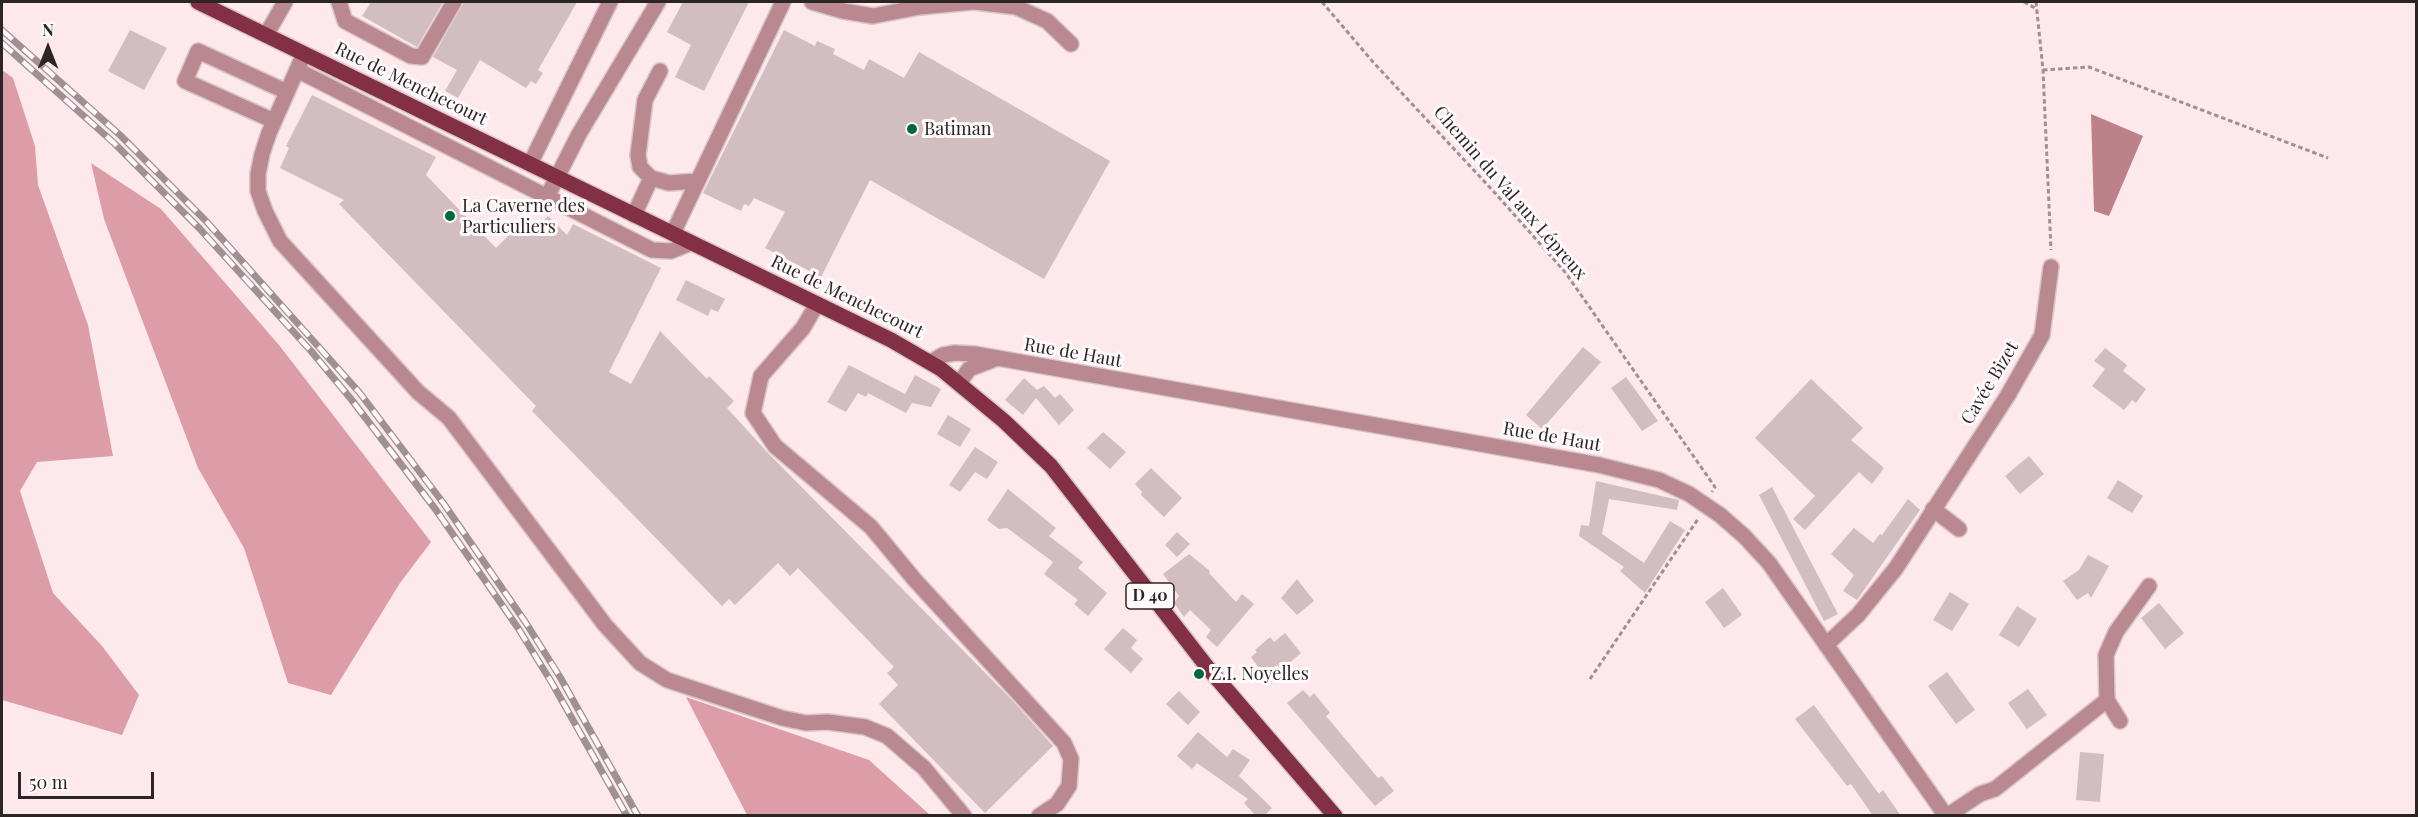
<!DOCTYPE html>
<html>
<head>
<meta charset="utf-8">
<style>
	body { margin:0 }
	#map { position:relative; width:2418px; height:817px; overflow:hidden; background:#fde8eb; font-family:"Playfair Display",serif }
	canvas { display:block }
	.frame { position:absolute; inset:0; border:3px solid #2c2526; pointer-events:none }
	.north { position:absolute; left:18px; top:18px; width:60px; height:60px; -webkit-text-stroke:4px #fefafb; paint-order:stroke; rotate:0deg; font-size:16px; font-weight:700; line-height:24px; text-align:center; color:#2c2526 }
	.north::after { content:''; display:block; margin:auto; width:21px; height:27px; background:#2c2526; clip-path:polygon(50% 0,100% 100%,50% 72%,0 100%) }
	.scale { position:absolute; left:18px; top:772px; width:136px; height:27px; box-sizing:border-box; border:3px solid #2c2526; border-top:0; padding-left:8px; font-size:18px; line-height:21px; white-space:nowrap; color:#2c2526; -webkit-text-stroke:4px #fefafb; paint-order:stroke }
</style>
</head>
<body>
<div id="map">
<canvas width="2418" height="817"></canvas>
<div class="frame"></div>
<div class="north">N</div>
<div class="scale">50 m</div>
</div>
<script>
const ctx = document.querySelector('canvas').getContext('2d');
ctx.lineJoin = 'round';
function fillPath(path, color) { ctx.fillStyle = color; ctx.fill(path, 'evenodd'); }
const shape = rows => new Path2D(rows.map(r => 'M' + r).join(''));
function trace(path, color, width, dash) { ctx.strokeStyle = color; ctx.lineWidth = width; ctx.lineCap = dash ? 'butt' : 'round'; ctx.setLineDash(dash || []); ctx.stroke(path); }
function label(font, color, halo, rows, align = 'center') {
  ctx.font = font + ' "Playfair Display",serif'; ctx.lineWidth = 6; ctx.setLineDash([]); ctx.textBaseline = 'middle'; ctx.strokeStyle = halo; ctx.fillStyle = color; for (const [text, x, y, turn = 0] of rows) {
    ctx.save(); ctx.translate(x, y); ctx.rotate((+turn || 0) * Math.PI / 180); ctx.textAlign = isNaN(turn) ? turn : align; if (halo) ctx.strokeText(text, 0, 0); ctx.fillText(text, 0, 0); ctx.restore();
  }
}
fillPath(shape([
	[2,70,13,78,35,146,38,185,88,325,113,456,37,462,20,491,53,593,102,646,139,695,122,735,2,700],
	[91,163,161,209,279,345,431,542,400,583,331,695,288,683,244,548,198,468,104,219],
	[686,697,869,760,930,815,747,815]
]), '#dc9da8');
fillPath(shape([
	[2091,114,2143,136,2109,216,2094,211]
]), '#bd818c');
fillPath(shape([
	[371,2,443,2,417,47,362,16],
	[464,2,577,2,538,70,543,73,536,84,531,81,526,88,480,60,458,98,445,91,457,70,433,57],
	[683,2,749,2,704,91,675,77,691,45,667,32],
	[130,30,167,48,144,90,108,71],
	[784,30,815,46,817,41,835,49,833,54,864,70,869,59,904,78,919,52,1110,161,1044,279,870,180,821,277,765,248,785,212,754,198,749,206,744,204,741,211,703,193],
	[312,95,436,157,426,175,496,248,519,225,529,235,548,216,567,235,573,224,661,268,609,372,631,384,660,331,707,379,709,376,734,401,727,408,768,453,1014,702,1053,746,985,813,879,704,898,685,887,673,894,667,798,568,790,576,778,563,735,605,729,599,722,606,532,411,536,406,339,204,344,200,280,168,289,148,286,146],
	[686,280,725,299,718,312,711,309,708,316,676,300],
	[1583,347,1601,362,1542,429,1526,415],
	[2105,348,2127,365,2123,371,2146,389,2136,403,2132,400,2124,410,2092,386,2105,369,2094,361],
	[849,365,905,394,915,375,941,389,931,407,912,403,906,413,868,393,866,397,858,393,846,412,827,402],
	[1626,377,1658,421,1642,431,1611,388],
	[1024,378,1037,390,1044,386,1055,398,1060,394,1074,410,1059,425,1036,398,1023,415,1005,400],
	[1811,379,1863,428,1851,440,1884,468,1872,484,1859,472,1805,530,1793,519,1815,496,1755,438],
	[948,415,971,429,960,447,937,434],
	[1103,432,1126,452,1110,469,1087,448],
	[975,447,998,462,987,479,975,472,960,492,949,485],
	[2029,456,2044,474,2020,494,2005,476],
	[1151,468,1182,498,1164,517,1141,495,1142,492,1135,484],
	[2118,480,2143,496,2132,513,2107,498],
	[1596,481,1679,500,1677,510,1609,499,1602,534,1644,563,1670,521,1685,530,1645,593,1620,571,1624,567,1579,536,1581,525,1589,526],
	[1772,487,1838,614,1824,621,1759,495],
	[1008,489,1056,528,1049,536,1083,562,1078,568,1107,593,1088,616,1074,604,1078,600,1044,574,1053,562,1007,528,999,529,987,520],
	[1908,499,1920,510,1857,600,1843,591,1854,575,1831,554,1854,528,1873,543,1880,534,1882,535],
	[1177,532,1190,544,1177,557,1165,545],
	[1189,554,1210,571,1209,573,1236,602,1242,594,1254,604,1217,647,1206,637,1211,630,1190,610,1184,617,1174,603,1179,596,1163,574],
	[2088,555,2109,566,2091,598,2088,593,2077,600,2063,581,2079,570],
	[1297,579,1314,601,1297,615,1281,598],
	[1723,588,1742,615,1724,628,1705,602],
	[1950,592,1969,604,1952,631,1933,620],
	[2159,603,2184,633,2165,649,2141,618],
	[2017,606,2037,619,2019,647,1999,635],
	[1123,628,1137,640,1131,648,1143,659,1131,673,1104,649],
	[1285,633,1301,653,1281,670,1277,665,1264,675,1251,657,1257,652,1255,650,1270,637,1274,642],
	[1947,672,1975,710,1956,724,1928,686],
	[2028,689,2047,715,2027,729,2008,703],
	[1303,690,1310,697,1314,693,1330,713,1326,716,1378,778,1382,776,1394,791,1375,806,1287,703],
	[1179,691,1200,712,1188,725,1166,704],
	[1814,705,1879,794,1883,790,1901,816,1873,816,1851,784,1847,786,1795,719],
	[1198,732,1227,757,1233,749,1250,760,1239,776,1272,808,1264,816,1256,816,1244,803,1248,799,1197,763,1192,769,1177,756],
	[2080,752,2104,754,2100,802,2076,800]
]), '#d2bec1');
const minor = shape([
	[339,2,345,21,411,56,422,57,454,2],
	[812,2,843,11,873,16,920,7,973,2],
	[975,2,1016,7,1047,21,1071,44],
	[266,35,285,2],
	[304,54,269,133,262,154,258,174,258,191,265,211,280,241,418,392,449,418,605,625,640,663,667,680,782,718,806,723,828,722,865,727,887,736,924,768,964,816],
	[297,70,652,250,671,251,691,243],
	[274,121,185,81,198,51,287,92],
	[530,164,610,2],
	[651,178,640,167,638,155,645,100,660,71],
	[547,197,579,134,658,2],
	[634,215,651,178,669,183,697,181],
	[673,233,783,2],
	[817,304,803,328,761,376,753,413,775,446,871,527,914,579,1064,743,1071,759,1069,786,1057,804,1039,816],
	[931,362,943,355,955,353,975,354,1599,465,1659,480,1689,494,1720,515,1744,536,1769,563,1946,816],
	[960,382,969,369,995,359],
	[1933,509,1959,529],
	[1826,645,1858,615,1896,568,2008,395,2042,335,2051,267],
	[2120,721,2107,700,2106,655,2116,632,2149,586],
	[1947,816,1980,794,1995,789,2107,700]
]);
const major = shape([
	[198,2,891,340,941,369,1004,421,1051,466,1208,668,1335,816]
]);
trace(minor, '#d7c5c8', 18);
trace(major, '#d7c5c8', 18);
trace(shape([
	[1322,2,1373,62,1495,193,1565,272,1715,487,1712,492],
	[2024,2,2035,8],
	[2036,2,2043,70,2051,250],
	[2043,70,2089,67,2328,158],
	[1590,679,1698,519]
]), '#9f9092', 3, [4.5, 3]);
trace(minor, '#b98890', 15);
trace(major, '#833046', 15);
const rail = shape([
	[2,30,120,135,206,221,359,392,444,504,526,623,560,677,638,816],
	[2,43,114,143,199,228,311,351,351,399,436,510,518,628,552,683,627,816]
]);
trace(rail, '#9f9092', 7);
trace(rail, '#fefafb', 4.5, [14]);
for (const [x, y, r, color] of [
	[912,129,6,"#00683d"],
	[450,216,6,"#00683d"],
	[1199,674,6,"#00683d"]
]) { const dot = new Path2D(); dot.arc(x, y, r, 0, 2 * Math.PI); ctx.fillStyle = color; ctx.fill(dot); trace(dot, '#fefafb', 2); }
for (const [x, y, w] of [
	[1150,596,48]
]) { const box = new Path2D(); box.roundRect(x - w / 2, y - 13, w, 26, 4.5); ctx.fillStyle = '#fefafb'; ctx.fill(box); trace(box, '#2c2526', 1.5); }
label('bold 16px', '#2c2526', null, [
	["D 40",1150,596]
]);
label('18px', '#2c2526', '#fefafb', [
	["Rue de Menchecourt",411,84,26],
	["Chemin du Val aux Lépreux",1510,193,49],
	["Rue de Menchecourt",847,297,26],
	["Rue de Haut",1073,353,10],
	["Cavée Bizet",1990,383,-59],
	["Rue de Haut",1552,437,10]
]);
label('18px', '#2c2526', '#fefafb', [
	["Batiman",924,129],
	["La Caverne des",462,206],
	["Particuliers",462,227],
	["Z.I. Noyelles",1211,674]
], 'left');
</script>
</body>
</html>
